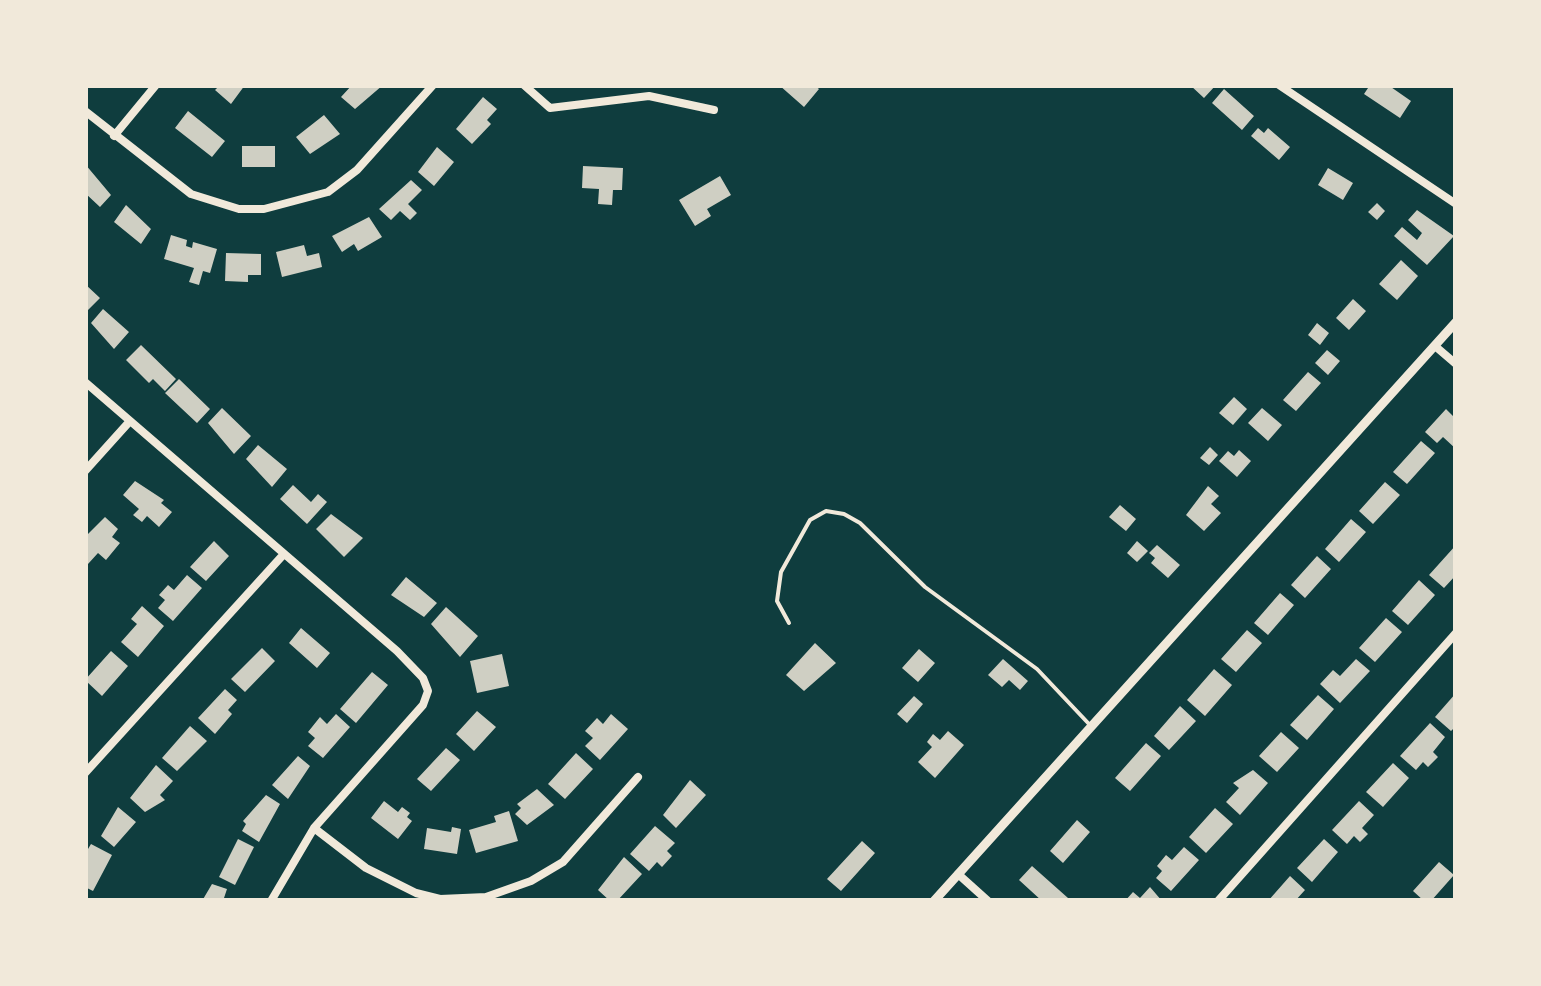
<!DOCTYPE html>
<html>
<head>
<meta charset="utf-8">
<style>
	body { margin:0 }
	#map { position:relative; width:1541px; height:986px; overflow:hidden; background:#0f3d3e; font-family:"PT Sans",sans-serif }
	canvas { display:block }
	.frame { position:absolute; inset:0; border:88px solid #f1e9da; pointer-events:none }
</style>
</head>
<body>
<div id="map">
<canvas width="1541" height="986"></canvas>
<div class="frame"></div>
</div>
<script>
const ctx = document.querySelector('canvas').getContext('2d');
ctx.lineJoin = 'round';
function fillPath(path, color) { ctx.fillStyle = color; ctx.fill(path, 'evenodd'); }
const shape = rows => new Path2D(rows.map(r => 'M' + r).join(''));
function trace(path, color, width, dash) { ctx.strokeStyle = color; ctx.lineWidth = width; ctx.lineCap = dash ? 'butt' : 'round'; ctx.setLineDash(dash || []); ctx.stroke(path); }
fillPath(shape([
	[220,85,245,85,231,104,215,90],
	[352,85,383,85,355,109,341,97],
	[779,85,814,85,819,89,804,107],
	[1190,85,1216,85,1204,98],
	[1370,85,1388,85,1411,101,1400,118,1364,94],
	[1224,89,1254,116,1242,130,1212,103],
	[483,97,497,109,487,120,491,124,472,144,456,129],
	[188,111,225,141,212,157,175,128],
	[324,115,340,134,310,154,296,137],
	[1258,128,1264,133,1268,128,1290,147,1279,160,1251,136],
	[242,146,275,146,275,167,242,167],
	[437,147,454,162,434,186,418,172],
	[85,164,111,195,100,207,85,193],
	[583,166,623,168,622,190,613,190,612,205,598,204,599,189,582,188],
	[1328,168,1353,183,1343,200,1318,185],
	[720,176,731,195,707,209,711,216,695,226,679,200],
	[411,180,422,190,408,204,417,213,410,220,400,211,391,220,379,209],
	[1377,203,1385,211,1377,220,1368,212],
	[126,205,151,229,141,244,114,222],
	[1417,210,1454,236,1427,265,1394,236,1402,227,1417,240,1422,233,1408,220],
	[369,217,382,237,358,251,354,244,342,252,332,236],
	[171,235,187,240,186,246,192,248,193,242,217,249,210,273,203,271,199,285,189,282,194,268,164,259],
	[304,245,307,256,319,253,322,267,282,277,276,252],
	[226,253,261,254,261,275,248,275,248,282,225,281],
	[1401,260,1418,276,1397,300,1379,284],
	[85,284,100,298,85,313],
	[1353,299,1366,311,1349,330,1336,318],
	[103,309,129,332,114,349,91,323],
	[1317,323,1329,333,1320,345,1308,335],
	[141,345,176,379,165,391,153,379,149,383,126,360],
	[1327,350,1340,361,1328,375,1315,363],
	[1308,372,1321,383,1296,411,1283,400],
	[179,379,210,409,197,423,165,393],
	[1234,397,1247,409,1233,425,1219,413],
	[222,408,251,436,234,454,208,423],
	[1262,408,1282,425,1268,441,1248,423],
	[1446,409,1456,419,1456,449,1443,437,1437,443,1425,432],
	[1421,441,1435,453,1407,484,1393,472],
	[258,445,287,469,272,487,246,459],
	[1210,447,1218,455,1209,465,1200,458],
	[1239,450,1251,461,1237,477,1219,461,1228,451,1234,456],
	[135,481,164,500,161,503,172,512,159,527,147,516,142,522,133,515,139,509,123,495],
	[1385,482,1400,495,1373,524,1359,511],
	[293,485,311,502,318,494,327,502,307,524,280,499],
	[1208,486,1219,496,1211,504,1221,513,1204,531,1186,515],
	[1120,505,1136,519,1126,531,1109,517],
	[331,514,363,538,344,557,316,529],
	[105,517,118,529,112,537,120,543,106,560,98,553,88,564,85,537],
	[1351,519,1366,532,1339,562,1325,549],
	[214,541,229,556,206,581,190,567],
	[1137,541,1148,551,1137,562,1127,553],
	[1157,545,1180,565,1168,578,1151,563,1155,558,1149,553],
	[1456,545,1456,575,1444,588,1429,575],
	[1317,556,1331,569,1305,598,1291,585],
	[187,575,202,588,173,621,158,608,165,600,159,595,168,585,174,590],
	[406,577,437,603,424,617,391,595],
	[1419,580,1435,595,1408,625,1392,611],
	[1280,593,1294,605,1268,635,1254,623],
	[142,606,164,626,138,657,121,642,137,624,131,619],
	[446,607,478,636,460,657,431,624],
	[1386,618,1402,632,1375,662,1359,648],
	[301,628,330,653,317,668,289,643],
	[1247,630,1262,643,1236,672,1221,659],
	[815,643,836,663,804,691,786,675],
	[262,648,275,661,245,692,231,679],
	[919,649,935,663,918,682,902,668],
	[111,651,128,666,102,696,85,680],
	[502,654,509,686,477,693,470,661],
	[1003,659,1028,681,1020,690,1009,680,1002,687,988,675],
	[1356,659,1370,671,1340,703,1320,684,1333,670,1340,676],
	[1214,669,1232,685,1205,716,1187,700],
	[372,672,388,685,356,723,340,709],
	[225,689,237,700,228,710,232,714,215,734,198,718],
	[1456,693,1456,726,1451,731,1435,717],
	[1318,695,1334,709,1307,740,1290,725],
	[914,696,923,704,907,723,897,714],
	[1180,706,1196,721,1169,750,1154,736],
	[477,711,496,727,474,751,456,734],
	[336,714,350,727,323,758,308,746,315,738,308,732,320,717,327,724],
	[611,714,628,729,600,760,585,746,593,738,585,731,597,718,603,724],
	[1430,723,1445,737,1433,752,1438,757,1428,767,1423,762,1416,770,1400,756],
	[190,726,207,741,177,771,162,758],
	[948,731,964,745,935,778,918,762,932,747,927,742,933,734,940,740],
	[1281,732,1299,748,1277,772,1259,756],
	[1146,743,1161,756,1130,791,1115,778],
	[446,748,460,760,431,791,417,779],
	[576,753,593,769,565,799,548,784],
	[298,756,310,766,288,799,272,785],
	[1393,763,1409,778,1383,807,1366,792],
	[156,765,173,781,160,795,165,800,145,812,130,798],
	[1253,770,1268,783,1240,815,1226,802,1239,788,1233,783],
	[690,780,706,795,676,828,663,815],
	[537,789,554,805,527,825,515,814,521,808,517,804],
	[266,795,280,804,259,842,242,831,246,824,243,821],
	[384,801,398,812,402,807,410,813,407,817,412,821,398,839,371,818],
	[1359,801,1374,815,1362,828,1368,834,1360,842,1354,836,1347,844,1332,830],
	[118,807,136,822,114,847,101,836],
	[1215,808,1233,824,1206,853,1189,837],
	[509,811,518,841,476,853,469,830,496,822,494,816],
	[1077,820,1090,832,1063,863,1050,851],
	[655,826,675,843,667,851,672,856,662,867,657,862,649,871,630,854],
	[452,827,461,829,457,854,424,849,427,828,451,832],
	[238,839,254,847,235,885,219,877],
	[1324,839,1338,852,1312,882,1297,868],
	[862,841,875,853,841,891,827,879],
	[91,844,112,855,93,891,85,887,85,854],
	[1184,847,1199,860,1171,891,1156,878,1162,871,1157,866,1166,855,1172,860],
	[624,857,642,874,617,901,610,901,598,890],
	[1439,862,1454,875,1431,901,1424,901,1413,891],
	[1032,866,1068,898,1065,901,1042,901,1019,880],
	[1290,876,1305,890,1295,901,1268,901],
	[212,884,227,889,223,901,202,901],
	[1150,887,1162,901,1125,901,1133,892,1140,898]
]), '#cfcfc3');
trace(shape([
	[789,623,777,601,781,572,810,520,826,511,844,514,860,523,925,587,1037,669,1089,724]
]), '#f1e9da', 4);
trace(shape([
	[524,85,550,108,649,96,714,110],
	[1279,85,1456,204],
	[85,111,191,194,239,209,264,209,328,192,357,170,433,85],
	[114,136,156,85],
	[1435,346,1456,364],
	[85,382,397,651,423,678,428,691,423,705,314,828,271,901],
	[85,471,130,421],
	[85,773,283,555],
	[314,828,366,868,416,893,440,899,486,897,531,881,563,862,638,777],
	[958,874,988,901],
	[1218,901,1456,633]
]), '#f1e9da', 8);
trace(shape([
	[934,901,1456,322]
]), '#f1e9da', 9);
</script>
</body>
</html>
